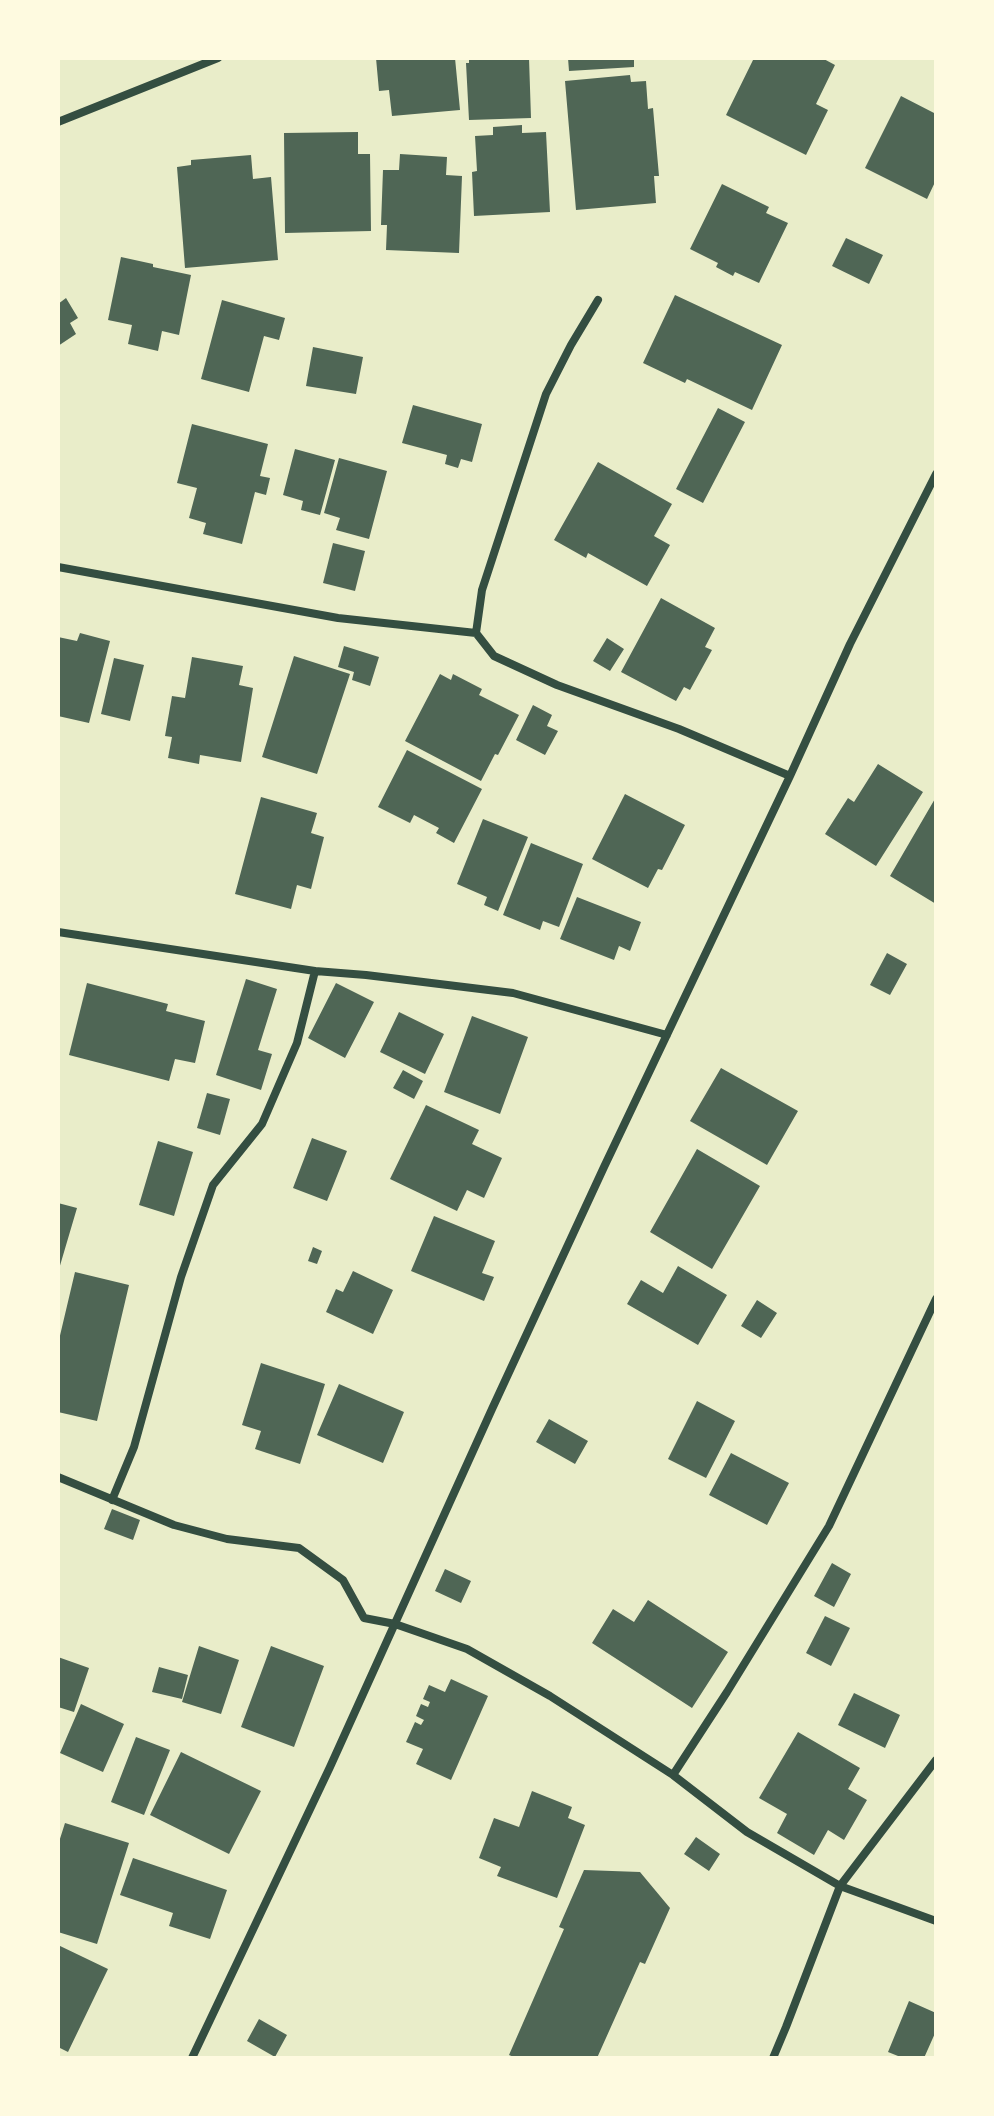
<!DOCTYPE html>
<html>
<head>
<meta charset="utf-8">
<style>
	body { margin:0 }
	#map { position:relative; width:994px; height:2116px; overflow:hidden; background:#e9edc9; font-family:"PT Sans",sans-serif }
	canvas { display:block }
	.frame { position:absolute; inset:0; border:60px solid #fefae0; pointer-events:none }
</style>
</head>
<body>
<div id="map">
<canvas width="994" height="2116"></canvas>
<div class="frame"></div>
</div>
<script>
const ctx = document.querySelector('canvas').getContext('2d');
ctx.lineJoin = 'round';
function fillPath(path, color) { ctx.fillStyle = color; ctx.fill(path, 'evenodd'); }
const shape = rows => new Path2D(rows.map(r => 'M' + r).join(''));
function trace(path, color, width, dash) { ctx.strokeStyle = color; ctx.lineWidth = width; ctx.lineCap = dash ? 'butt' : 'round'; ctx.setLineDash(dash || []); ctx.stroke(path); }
fillPath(shape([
	[376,58,455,58,460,110,392,116,389,90,379,91],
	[469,58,529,58,531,118,469,120,466,63,469,63],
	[568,58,634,58,634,67,569,71],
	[754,58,822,58,835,65,816,104,828,110,806,155,726,115],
	[630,75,631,82,646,81,648,109,653,108,659,176,654,176,656,203,576,210,565,81],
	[901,96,936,114,936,180,927,199,865,168],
	[522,125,522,133,546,132,550,212,474,216,472,172,477,171,475,136,493,135,493,127],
	[358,132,358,154,370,154,371,231,285,233,284,133],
	[400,154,447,157,446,175,462,176,459,253,386,250,387,225,381,225,383,170,399,170],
	[251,155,253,179,271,177,278,260,185,268,177,167,191,165,191,160],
	[722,184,769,207,766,213,788,223,759,283,735,272,733,276,716,267,718,263,690,249],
	[846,238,883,255,869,284,832,266],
	[121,257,153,264,153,267,191,275,179,335,162,331,158,351,128,344,132,325,108,320],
	[675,295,782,345,752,410,687,379,685,383,643,363],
	[66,298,78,318,70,323,76,334,58,346,58,304],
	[222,300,285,318,279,340,264,336,249,392,201,379],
	[313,347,363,357,356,394,306,386],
	[413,405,482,424,472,462,461,459,458,468,445,464,447,455,402,443],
	[718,408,745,422,703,503,676,489],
	[192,424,268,444,260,476,270,478,266,495,255,492,242,544,203,534,206,523,189,518,197,488,177,483],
	[295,449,335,460,320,515,301,510,303,501,283,495],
	[339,458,387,471,369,539,336,530,340,518,324,513],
	[598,462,672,504,654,536,670,545,647,586,588,553,586,558,554,540],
	[333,543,365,551,355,591,323,583],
	[661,598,715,628,705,647,712,650,690,690,684,687,676,701,621,672],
	[80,633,110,641,89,723,58,716,58,637,77,641],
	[607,638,624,649,610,671,593,661],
	[344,646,379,657,370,686,352,680,354,672,338,667],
	[294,656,350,674,317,774,262,757],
	[192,657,243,666,239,685,253,688,241,762,200,755,199,764,168,758,172,737,165,736,172,696,185,698],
	[114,658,144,665,130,721,101,714],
	[440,674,451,680,453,674,482,689,479,695,519,715,498,755,495,754,481,781,405,741],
	[533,705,552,715,547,726,558,731,545,755,516,740],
	[407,750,482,789,454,843,436,833,439,828,414,815,410,823,378,807],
	[878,764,923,792,876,866,825,834,848,798,854,802],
	[625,794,685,825,662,870,658,869,648,888,592,859],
	[261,797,317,813,311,833,324,837,311,889,297,885,291,909,235,894],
	[936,797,936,904,890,876],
	[483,819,528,837,498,911,484,905,487,897,457,884],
	[531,843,583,864,559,927,543,921,540,930,503,915],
	[577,897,641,922,630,951,619,946,614,960,560,939],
	[887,953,907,964,890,995,870,985],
	[246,979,277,989,258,1050,272,1054,261,1090,216,1075],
	[87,983,168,1004,166,1011,205,1021,195,1063,175,1059,169,1081,69,1055],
	[336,983,374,1002,345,1058,308,1038],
	[399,1012,444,1034,425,1074,380,1052],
	[472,1016,528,1037,500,1114,444,1092],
	[721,1068,798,1111,767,1165,690,1121],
	[403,1070,423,1081,414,1099,393,1088],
	[207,1093,230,1099,220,1135,197,1128],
	[426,1105,479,1130,472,1144,502,1158,484,1198,467,1190,457,1211,390,1179],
	[312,1138,347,1151,327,1201,293,1188],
	[158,1141,193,1152,174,1216,139,1205],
	[697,1149,760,1186,712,1269,650,1232],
	[58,1203,77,1208,59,1269,58,1269],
	[434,1216,495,1241,482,1273,494,1277,484,1301,411,1271],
	[313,1247,322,1251,317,1264,308,1261],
	[678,1266,727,1295,698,1345,627,1304,641,1280,663,1293],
	[353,1271,393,1290,373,1334,326,1312,336,1289,343,1292],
	[75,1272,129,1285,97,1421,58,1412,58,1344],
	[757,1300,777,1313,761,1338,741,1326],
	[261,1363,325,1384,300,1464,255,1449,261,1431,242,1425],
	[339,1384,404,1412,383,1463,317,1435],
	[697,1401,735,1421,706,1478,668,1459],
	[549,1419,588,1441,575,1464,536,1442],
	[731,1453,789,1483,767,1525,709,1495],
	[112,1509,140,1520,133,1540,104,1529],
	[832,1563,851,1574,834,1607,814,1596],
	[445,1569,471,1581,461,1603,435,1591],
	[648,1600,728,1652,692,1708,592,1643,613,1609,634,1622],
	[825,1616,850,1628,831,1666,806,1653],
	[199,1646,239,1660,221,1714,182,1702],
	[271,1646,324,1666,294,1747,241,1727],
	[58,1657,89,1668,74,1712,58,1707],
	[159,1667,188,1675,182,1699,152,1692],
	[451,1679,488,1696,451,1780,416,1764,423,1749,406,1742,415,1722,421,1725,424,1720,416,1716,421,1704,428,1707,430,1702,423,1699,429,1685,445,1692],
	[854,1693,900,1715,885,1748,838,1725],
	[81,1704,124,1724,103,1772,60,1753],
	[798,1732,860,1768,848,1789,867,1800,844,1840,828,1830,814,1855,777,1833,787,1814,759,1798],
	[136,1737,170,1750,144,1815,111,1802],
	[181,1752,261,1791,229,1854,150,1815],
	[532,1791,572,1807,568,1818,585,1825,557,1898,497,1876,501,1867,479,1858,494,1818,519,1827],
	[65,1823,129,1843,97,1944,58,1932,58,1845],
	[696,1837,720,1854,709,1871,684,1854],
	[133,1858,227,1890,210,1939,169,1926,173,1913,120,1895],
	[584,1870,640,1872,670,1908,645,1964,640,1962,597,2058,516,2058,509,2055,564,1929,559,1927],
	[58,1945,108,1969,68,2052,58,2047],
	[909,2001,936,2013,936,2031,924,2058,903,2058,888,2052],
	[259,2019,287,2035,275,2057,247,2041]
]), '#4f6655');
trace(shape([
	[58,122,218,58],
	[598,300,571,345,546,394,482,590,476,633,494,656,557,685,679,729,790,776],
	[58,567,338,618,476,633],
	[58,932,315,971],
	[58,1477,174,1525,227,1539,299,1548,343,1580,364,1618,395,1624,467,1649,550,1696,673,1775,747,1832,840,1886,936,1921],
	[112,1500,134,1447,181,1277,213,1185,262,1124,297,1043,315,971,366,975,513,993,667,1035],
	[673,1775,727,1692,829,1526,936,1299],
	[192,2058,330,1767,492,1409,604,1167,790,776,850,644,936,474],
	[773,2058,786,2027,840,1886,936,1760]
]), '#344e41', 8);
</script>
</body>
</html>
